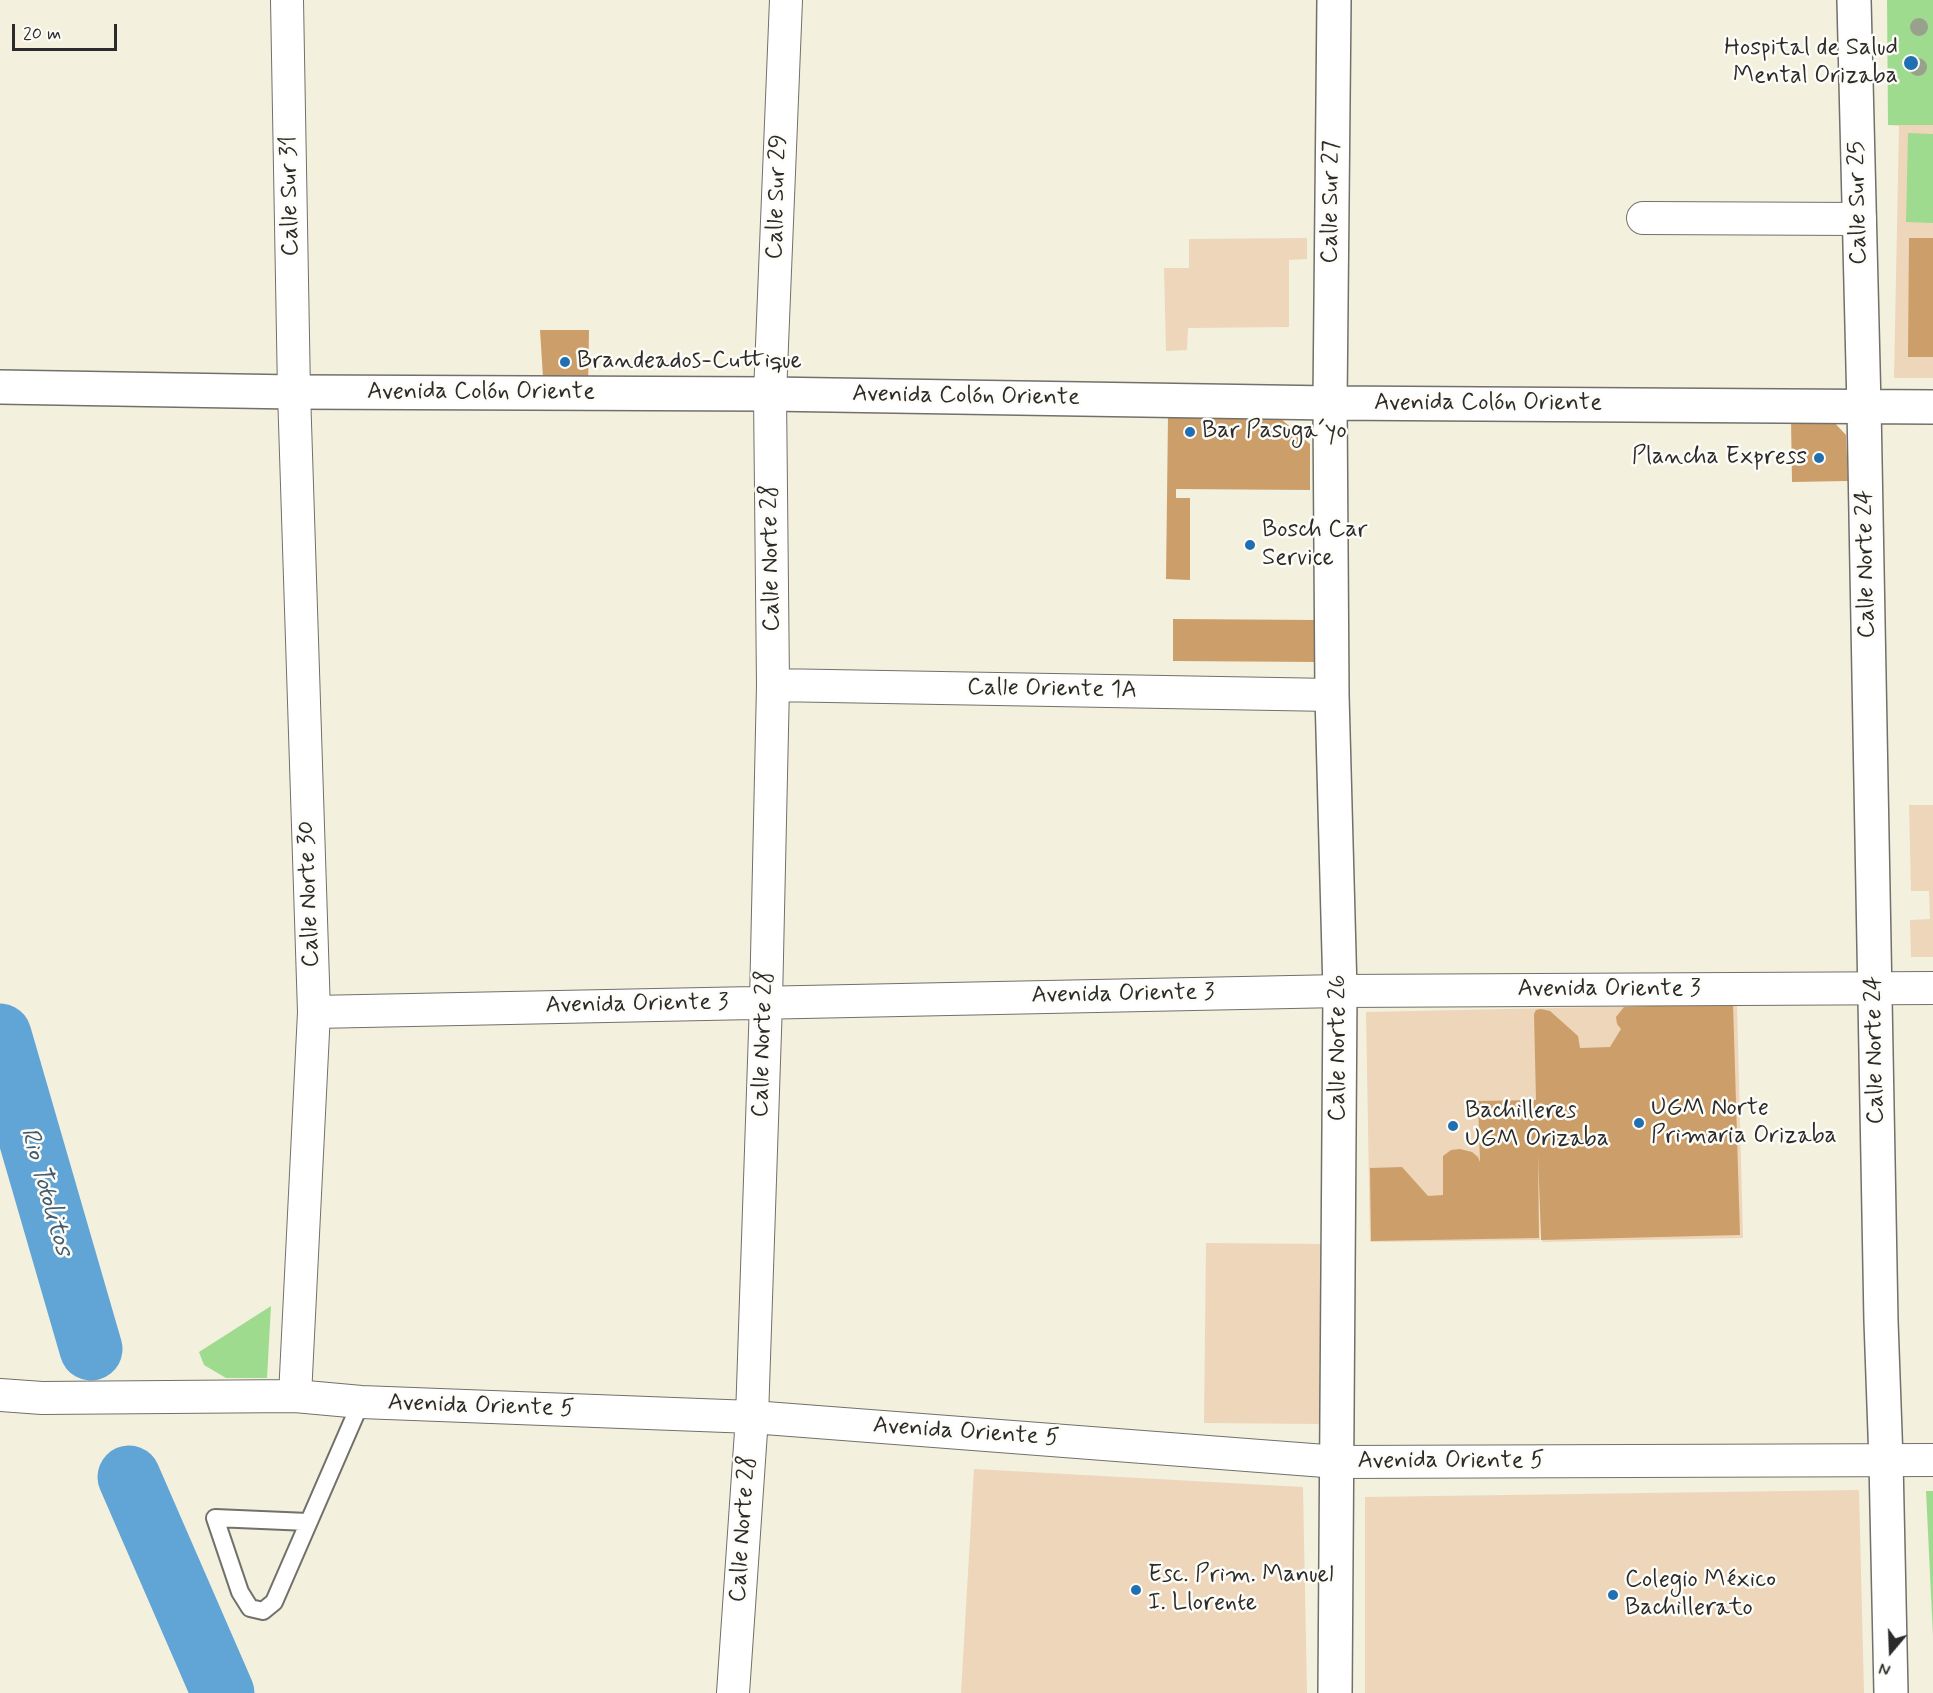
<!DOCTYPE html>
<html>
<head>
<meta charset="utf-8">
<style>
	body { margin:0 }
	#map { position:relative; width:1933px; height:1693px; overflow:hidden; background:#f3f0de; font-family:Mynerve,sans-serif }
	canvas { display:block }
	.north { position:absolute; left:1861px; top:1621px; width:60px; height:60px; -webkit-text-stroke:4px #fdfcf7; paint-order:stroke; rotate:199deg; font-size:16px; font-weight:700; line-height:24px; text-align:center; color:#2b2b2b }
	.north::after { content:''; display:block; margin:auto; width:21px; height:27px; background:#2b2b2b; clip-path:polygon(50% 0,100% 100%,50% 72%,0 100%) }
	.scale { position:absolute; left:12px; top:24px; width:105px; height:27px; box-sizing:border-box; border:3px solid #2b2b2b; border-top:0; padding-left:8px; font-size:18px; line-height:21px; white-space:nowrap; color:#2b2b2b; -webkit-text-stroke:4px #fdfcf7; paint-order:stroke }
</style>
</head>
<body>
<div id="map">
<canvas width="1933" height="1693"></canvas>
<div class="north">N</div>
<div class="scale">20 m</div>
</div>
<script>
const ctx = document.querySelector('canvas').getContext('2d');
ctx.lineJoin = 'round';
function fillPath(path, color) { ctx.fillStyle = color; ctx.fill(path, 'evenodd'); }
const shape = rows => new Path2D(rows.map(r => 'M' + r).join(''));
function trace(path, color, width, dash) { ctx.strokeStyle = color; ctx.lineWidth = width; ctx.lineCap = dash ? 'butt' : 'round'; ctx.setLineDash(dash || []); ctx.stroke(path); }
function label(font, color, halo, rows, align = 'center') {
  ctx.font = font + ' Mynerve,sans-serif'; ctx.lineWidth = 5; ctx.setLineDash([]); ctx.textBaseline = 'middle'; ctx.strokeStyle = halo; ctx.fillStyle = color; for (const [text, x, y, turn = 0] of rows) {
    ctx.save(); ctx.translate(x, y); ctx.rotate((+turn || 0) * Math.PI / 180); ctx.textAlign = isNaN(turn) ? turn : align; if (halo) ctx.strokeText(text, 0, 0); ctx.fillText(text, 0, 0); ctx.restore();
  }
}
fillPath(shape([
	[1933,0,1933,378,1894,378,1899,126,1888,125],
	[1307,238,1307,259,1289,260,1289,327,1188,328,1187,350,1166,351,1164,268,1189,268,1189,239],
	[1909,805,1933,805,1933,957,1911,957,1910,920,1930,919,1929,891,1911,891],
	[1737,1004,1743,1238,1542,1242,1538,1082,1540,1240,1370,1242,1366,1012],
	[1206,1243,1323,1244,1321,1424,1204,1423],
	[974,1469,1303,1487,1307,1693,961,1693],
	[1859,1490,1864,1693,1365,1693,1365,1497]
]), '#eed6bb');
fillPath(shape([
	[1887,0,1933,0,1933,125,1888,125],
	[1908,133,1933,134,1933,223,1906,222],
	[271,1306,267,1378,226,1378,204,1365,199,1352],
	[1926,1491,1933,1491,1933,1636]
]), '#9fdb8f');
trace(shape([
	[0,1035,91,1349],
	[129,1477,223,1693]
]), '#61a5d6', 63);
fillPath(shape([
	[1909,238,1933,238,1933,357,1908,357],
	[540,330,589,330,588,393,544,393],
	[1168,417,1280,418,1310,444,1310,490,1176,489,1176,498,1190,498,1190,580,1166,579],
	[1791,419,1831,419,1846,435,1848,481,1792,482],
	[1173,619,1318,620,1317,662,1173,661],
	[1733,1003,1740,1235,1541,1240,1538,1154,1539,1238,1371,1241,1370,1168,1402,1167,1428,1196,1443,1195,1443,1156,1451,1150,1460,1149,1472,1152,1478,1157,1480,1162,1478,1101,1536,1100,1534,1014,1536,1010,1541,1009,1550,1011,1578,1036,1580,1048,1610,1047,1621,1029,1617,1024,1616,1017,1624,1007]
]), '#cc9e69');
const service = shape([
	[308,1522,215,1518,240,1592,250,1608,263,1611,274,1602,361,1402]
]);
const minor = shape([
	[287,0,294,392,314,1012,295,1396],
	[1643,218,1860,219],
	[773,685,1332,695],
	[314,1012,1340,991,1933,988],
	[0,1395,42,1398,295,1396,361,1402,752,1417,1338,1462,1933,1460],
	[733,1693,752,1417,766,1002,773,685,770,394,786,0]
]);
const tertiary = shape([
	[1334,0,1330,403,1332,695,1340,991,1335,1693],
	[1854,0,1864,407,1881,1321,1886,1461,1891,1693],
	[0,387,294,392,770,394,1330,403,1933,407]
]);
trace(service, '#71706a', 20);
trace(minor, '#71706a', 34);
trace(tertiary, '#71706a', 36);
trace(service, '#fff', 16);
trace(minor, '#fff', 32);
trace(tertiary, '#fff', 33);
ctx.fillStyle = '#98a18c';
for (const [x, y] of [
	[1919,27],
	[1918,67]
]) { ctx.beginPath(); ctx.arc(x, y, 9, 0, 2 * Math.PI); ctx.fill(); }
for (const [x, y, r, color] of [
	[1911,63,8,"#1f6fb2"],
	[565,362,6,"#1f6fb2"],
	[1190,432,6,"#1f6fb2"],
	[1819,458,6,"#1f6fb2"],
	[1250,545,6,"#1f6fb2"],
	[1639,1123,6,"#1f6fb2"],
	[1453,1126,6,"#1f6fb2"],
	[1136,1590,6,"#1f6fb2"],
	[1613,1595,6,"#1f6fb2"]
]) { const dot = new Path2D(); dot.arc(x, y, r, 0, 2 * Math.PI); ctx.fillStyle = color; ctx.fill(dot); trace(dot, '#fdfcf7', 2); }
label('24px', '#2b2b2b', '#fdfcf7', [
	["Hospital de Salud",1898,49,"right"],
	["Mental Orizaba",1898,77,"right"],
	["Brandeados-Cuttique",577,362],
	["Bar Pasuga´yo",1202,432],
	["Plancha Express",1807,458,"right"],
	["Bosch Car",1262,531],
	["Service",1262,559],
	["UGM Norte",1651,1109],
	["Primaria Orizaba",1651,1137],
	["Bachilleres",1465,1112],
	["UGM Orizaba",1465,1140],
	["Esc. Prim. Manuel",1148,1576],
	["I. Llorente",1148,1604],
	["Colegio México",1625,1581],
	["Bachillerato",1625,1609]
], 'left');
label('24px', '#2b2b2b', '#fdfcf7', [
	["Calle Sur 31",291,196,-91],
	["Calle Sur 29",778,197,-88],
	["Calle Sur 27",1332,202,-89],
	["Calle Sur 25",1859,203,-91],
	["Avenida Colón Oriente",481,393],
	["Avenida Colón Oriente",966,397,1],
	["Avenida Colón Oriente",1488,404],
	["Calle Norte 28",772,558,-91],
	["Calle Norte 24",1867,564,-91],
	["Calle Oriente 1A",1052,690,1],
	["Calle Norte 30",310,894,-92],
	["Avenida Oriente 3",1609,990],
	["Avenida Oriente 3",1123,995,-1],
	["Avenida Oriente 3",637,1005,-1],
	["Calle Norte 28",764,1044,-88],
	["Calle Norte 26",1339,1048,-90],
	["Calle Norte 24",1876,1050,-91],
	["Avenida Oriente 5",481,1407,2],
	["Avenida Oriente 5",966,1433,4],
	["Avenida Oriente 5",1451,1462],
	["Calle Norte 28",744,1529,-86]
]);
label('italic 26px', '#415c6f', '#fdfcf7', [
	["Rio Totolitos",45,1192,74]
]);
</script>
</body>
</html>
